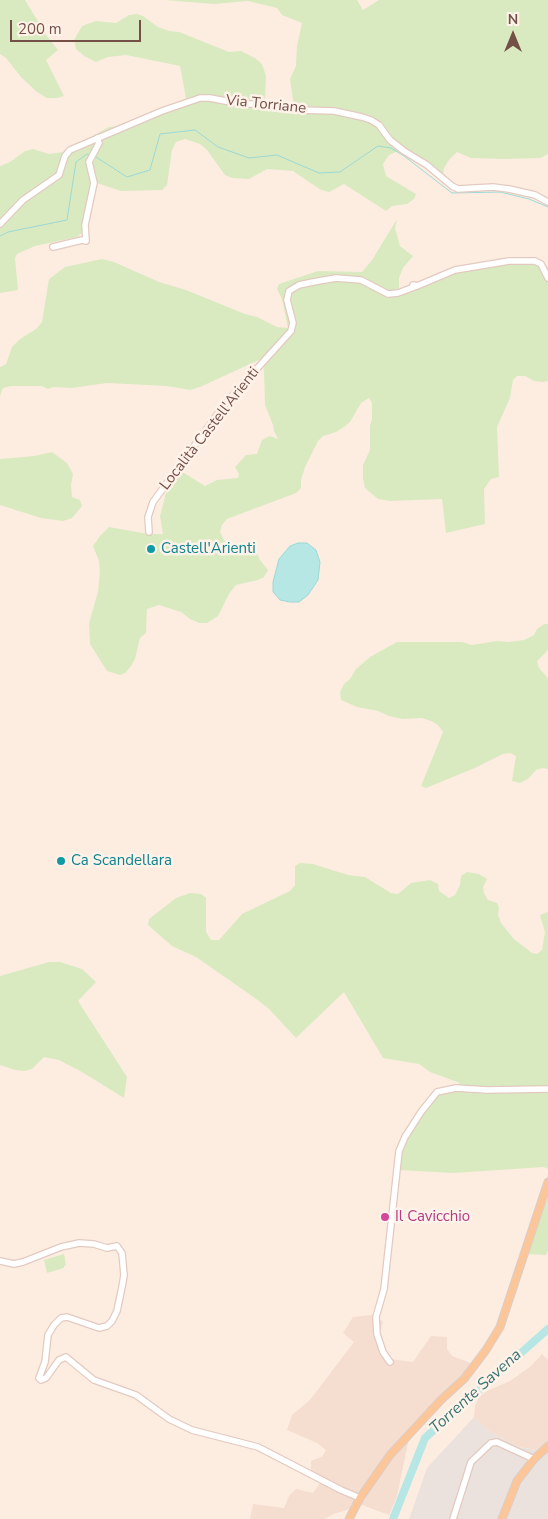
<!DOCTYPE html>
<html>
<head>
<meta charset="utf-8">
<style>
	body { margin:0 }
	#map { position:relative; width:548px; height:1519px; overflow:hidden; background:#fdede1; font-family:"Nunito Sans",sans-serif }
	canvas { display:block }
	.north { position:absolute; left:488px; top:10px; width:50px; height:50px; -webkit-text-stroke:4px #fff2e8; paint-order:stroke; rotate:0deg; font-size:14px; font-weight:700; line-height:20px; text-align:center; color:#755047 }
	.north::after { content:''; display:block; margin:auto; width:18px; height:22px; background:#755047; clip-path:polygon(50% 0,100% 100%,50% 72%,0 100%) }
	.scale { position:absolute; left:10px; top:20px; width:131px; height:22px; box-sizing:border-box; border:2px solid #755047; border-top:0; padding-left:6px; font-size:15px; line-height:18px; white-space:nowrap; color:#755047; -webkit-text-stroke:4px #fff2e8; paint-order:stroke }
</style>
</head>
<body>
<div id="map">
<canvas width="548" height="1519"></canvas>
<div class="north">N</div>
<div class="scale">200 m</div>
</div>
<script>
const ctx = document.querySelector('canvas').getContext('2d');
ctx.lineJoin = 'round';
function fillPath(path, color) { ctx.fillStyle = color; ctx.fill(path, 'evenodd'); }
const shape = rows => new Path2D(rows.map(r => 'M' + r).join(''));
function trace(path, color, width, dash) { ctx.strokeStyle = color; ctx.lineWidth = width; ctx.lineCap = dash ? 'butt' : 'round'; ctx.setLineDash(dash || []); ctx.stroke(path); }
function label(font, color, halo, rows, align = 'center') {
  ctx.font = font + ' "Nunito Sans",sans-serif'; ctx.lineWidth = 5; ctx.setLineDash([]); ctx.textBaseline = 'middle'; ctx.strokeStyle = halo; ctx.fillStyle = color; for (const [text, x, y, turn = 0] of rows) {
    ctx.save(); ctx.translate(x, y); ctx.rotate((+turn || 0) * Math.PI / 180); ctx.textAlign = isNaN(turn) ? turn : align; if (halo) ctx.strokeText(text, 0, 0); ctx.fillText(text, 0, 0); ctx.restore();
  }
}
fillPath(shape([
	[371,1315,378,1317,383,1322,379,1336,378,1347,383,1355,391,1359,413,1362,431,1336,447,1337,447,1349,452,1356,478,1366,413,1429,408,1443,397,1496,389,1515,362,1505,334,1514,324,1519,250,1519,253,1504,284,1508,289,1496,296,1489,313,1493,320,1483,311,1472,311,1461,322,1457,326,1450,317,1443,287,1430,292,1415,310,1400,354,1342,343,1333,353,1317],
	[542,1354,548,1360,548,1442,536,1450,519,1447,488,1430,474,1417,475,1406,479,1397,487,1391,510,1381,531,1366]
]), '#f5ddd0');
fillPath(shape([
	[474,1417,488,1430,519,1447,536,1450,548,1442,548,1519,409,1519,427,1468]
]), '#ebe1dd');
fillPath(shape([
	[0,0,25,0,47,36,58,50,46,60,64,96,57,98,47,98,37,92,21,77,6,58,0,54],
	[165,0,357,0,363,10,379,0,548,0,548,154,540,158,504,159,471,158,457,152,449,160,444,168,443,176,408,154,398,151,389,155,383,164,386,176,416,194,414,199,407,204,392,206,386,211,344,184,329,192,321,190,293,171,267,169,249,179,232,178,225,175,207,150,200,144,185,139,176,142,172,150,167,185,162,190,121,191,94,182,84,231,77,237,35,246,17,254,15,258,18,290,0,293,0,166,10,162,25,151,33,149,49,154,63,152,109,127,122,126,186,98,180,66,126,55,108,57,96,62,84,56,76,49,74,40,82,26,96,21,116,23,129,15,137,14,143,16,158,27,169,31,179,32,229,52,241,51,255,58,262,64,266,76,265,102,294,107,290,79,296,66,297,46,302,23,282,15,277,8,248,1,214,4],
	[397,219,395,228,400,246,413,256,403,268,399,278,399,290,450,271,503,260,526,258,546,269,548,266,548,381,543,382,534,381,525,376,517,376,513,380,510,398,497,427,499,477,491,479,484,489,485,524,446,533,442,499,390,501,378,499,365,488,363,478,363,465,370,450,370,426,372,419,372,403,369,398,361,403,350,422,344,427,336,432,323,436,318,441,305,467,301,480,301,488,296,493,227,519,222,525,220,532,224,540,234,550,246,547,257,553,260,560,268,570,264,577,258,580,236,585,229,594,218,616,207,623,199,623,190,619,181,612,159,605,147,609,146,633,140,638,135,659,131,666,125,673,120,675,107,671,90,644,89,623,98,592,100,571,99,561,93,546,100,536,109,527,148,534,163,534,160,516,166,493,181,471,205,486,217,480,238,478,239,474,235,467,246,455,257,454,262,440,270,436,278,439,274,431,273,425,265,405,264,370,261,359,200,387,190,390,167,386,107,383,72,388,53,387,48,389,42,386,11,386,3,388,0,396,0,367,6,364,12,347,20,339,36,329,42,322,49,279,65,267,102,259,114,262,159,282,186,290,245,314,257,317,277,327,288,328,282,299,277,289,279,284,318,271,362,272,372,260],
	[52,452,67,463,73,474,71,485,72,497,80,500,82,506,72,518,63,521,41,518,0,505,0,459,34,456],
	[544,624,548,624,548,650,537,661,539,668,548,678,548,769,543,768,536,770,528,779,520,783,512,781,516,756,510,753,503,754,477,767,426,788,421,786,443,732,438,725,431,721,422,718,402,719,389,716,378,711,357,707,341,700,340,692,344,684,350,679,356,669,370,657,397,642,462,642,472,645,497,641,509,642,524,640,534,635,537,629],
	[300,863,313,864,348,875,365,877,391,893,398,894,411,883,430,880,438,884,439,891,449,898,455,895,460,885,461,876,467,872,479,874,487,879,483,887,484,893,488,900,497,903,499,907,498,915,501,923,514,939,532,953,537,954,542,950,545,932,540,915,548,912,548,1169,544,1167,453,1173,399,1170,401,1145,430,1098,460,1083,430,1072,419,1064,383,1058,344,992,296,1038,269,1009,255,998,196,957,172,946,148,925,149,919,176,898,190,893,201,894,206,898,206,932,211,940,219,940,242,914,290,891,295,885,295,866],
	[49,962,60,962,82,969,96,982,78,1001,127,1077,124,1098,82,1072,59,1060,44,1057,32,1069,25,1071,15,1070,0,1065,0,976],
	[548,1175,548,1251,546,1255,524,1254],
	[64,1254,66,1265,64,1266,64,1268,47,1273,44,1260]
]), '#d9eac0');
const water = shape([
	[298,543,307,543,316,550,320,562,318,580,308,595,299,602,290,602,280,600,273,592,273,582,279,559,290,546,298,543]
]);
fillPath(water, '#b6e7e5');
trace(water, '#9bd9d7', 1);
trace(shape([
	[96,157,127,177,150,170,160,134,195,130,218,147,249,158,277,155,319,173,340,172,378,146,391,148,404,156,452,193,500,192,529,199,548,207],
	[0,236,8,232,67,220,76,162,87,154,89,155]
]), '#9bd9d7', 1);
trace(shape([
	[393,1519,425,1438,548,1329]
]), '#b6e7e5', 8);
const minor = shape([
	[0,224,23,200,59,175,65,156,70,150,162,111,200,98,210,98,241,104,264,104,301,110,334,111,362,117,371,120,379,125,390,140,404,151,427,165,452,186,458,189,493,187,509,189,535,195,548,202],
	[53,247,82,240,86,241,85,225,94,183,89,162,99,143,97,138],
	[413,285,417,286,455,270,509,261,535,261,541,264,548,278],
	[149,532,148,517,153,502,225,404,291,331,293,323,287,300,289,291,299,285,313,282,336,278,361,280,388,294,398,293,417,286],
	[0,1261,14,1264,23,1262,61,1247,79,1243,94,1244,107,1248,117,1246,122,1253,124,1275,122,1287,117,1311,112,1321,107,1326,99,1328,67,1317,61,1318,54,1325,48,1335,45,1362,39,1378,41,1380,46,1378,59,1360,66,1357,94,1380,136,1395,169,1419,192,1430,258,1447,341,1490,360,1498],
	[390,1362,383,1352,377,1334,376,1317,384,1289,399,1151,405,1137,421,1112,437,1092,456,1088,487,1090,548,1089],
	[453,1519,471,1462,491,1443,497,1442,534,1459]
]);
const major = shape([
	[349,1519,360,1498,390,1455,441,1400,464,1379,486,1350,500,1327,548,1182],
	[502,1519,517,1481,534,1459,548,1446]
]);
trace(minor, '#e3cac0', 8);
trace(major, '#d8cecb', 9);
trace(minor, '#fff', 5.5);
trace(major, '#fdc698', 7);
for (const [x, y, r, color] of [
	[151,549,5,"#0f9aa8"],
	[61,861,5,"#0f9aa8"],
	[385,1217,5,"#d1479c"]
]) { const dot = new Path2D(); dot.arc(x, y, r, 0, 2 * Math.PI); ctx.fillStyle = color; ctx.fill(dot); trace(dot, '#fff2e8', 2); }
label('15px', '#755047', '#fff2e8', [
	["Via Torriane",266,105,6],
	["Località Castell'Arienti",210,429,-52]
]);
label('15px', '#0d838f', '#fff2e8', [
	["Castell'Arienti",161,549],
	["Ca Scandellara",71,861]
], 'left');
label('15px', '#b23c85', '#fff2e8', [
	["Il Cavicchio",395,1217]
], 'left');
label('italic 16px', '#387473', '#fff2e8', [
	["Torrente Savena",476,1392,-42]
]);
</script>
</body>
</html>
